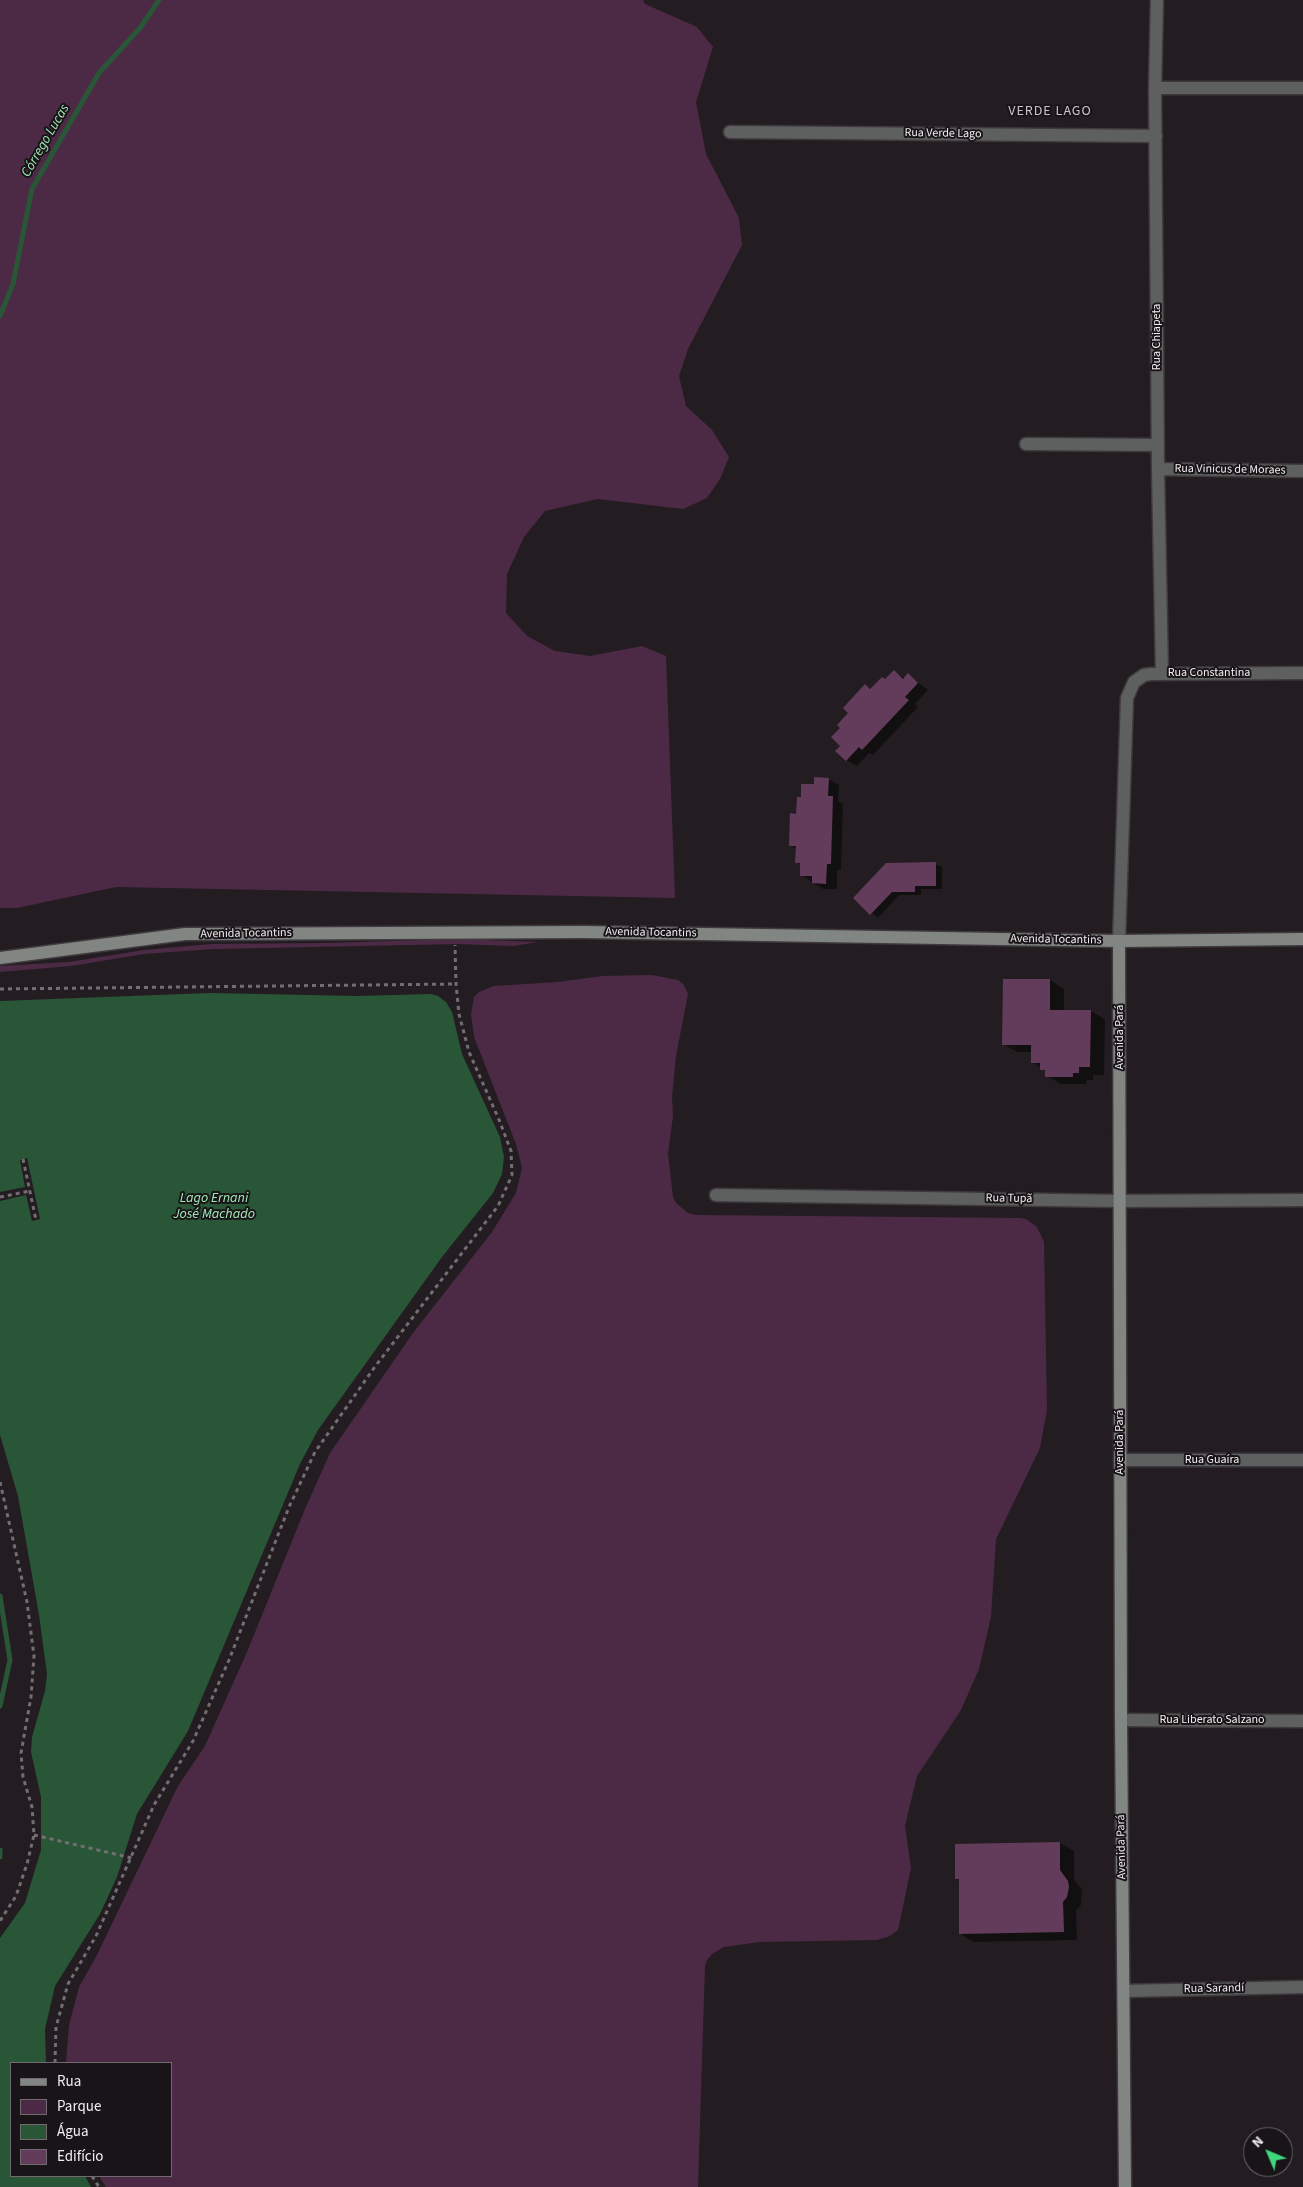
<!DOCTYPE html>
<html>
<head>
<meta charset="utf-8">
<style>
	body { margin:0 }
	#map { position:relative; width:1303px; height:2187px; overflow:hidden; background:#231d21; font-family:"Source Sans 3",sans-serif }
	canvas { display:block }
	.legend { position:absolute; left:10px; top:2062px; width:162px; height:115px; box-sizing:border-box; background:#191418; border:1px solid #6f6b6e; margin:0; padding:6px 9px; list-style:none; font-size:15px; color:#f1edf0 }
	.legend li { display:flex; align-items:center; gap:10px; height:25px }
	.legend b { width:25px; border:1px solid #6f6b6e }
	.north { position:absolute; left:1243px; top:2127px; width:50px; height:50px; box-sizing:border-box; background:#191418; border:1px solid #6f6b6e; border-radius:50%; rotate:315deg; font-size:14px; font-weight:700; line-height:20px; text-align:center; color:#f1edf0 }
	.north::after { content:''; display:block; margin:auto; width:18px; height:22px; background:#3dd77e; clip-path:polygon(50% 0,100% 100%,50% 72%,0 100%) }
</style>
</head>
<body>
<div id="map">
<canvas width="1303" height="2187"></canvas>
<ul class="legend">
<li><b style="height:6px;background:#818682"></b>Rua</li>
<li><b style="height:14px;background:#4c2a45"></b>Parque</li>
<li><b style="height:14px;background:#285637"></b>Água</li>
<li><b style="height:14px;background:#643c5b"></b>Edifício</li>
</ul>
<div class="north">N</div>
</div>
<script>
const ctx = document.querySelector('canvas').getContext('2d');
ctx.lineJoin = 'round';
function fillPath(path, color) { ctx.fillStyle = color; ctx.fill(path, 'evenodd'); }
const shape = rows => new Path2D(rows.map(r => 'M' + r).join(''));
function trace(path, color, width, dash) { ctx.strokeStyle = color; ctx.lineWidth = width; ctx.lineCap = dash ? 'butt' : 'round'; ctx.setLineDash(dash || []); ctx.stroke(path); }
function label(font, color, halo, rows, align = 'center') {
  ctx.font = font + ' "Source Sans 3",sans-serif'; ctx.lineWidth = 4; ctx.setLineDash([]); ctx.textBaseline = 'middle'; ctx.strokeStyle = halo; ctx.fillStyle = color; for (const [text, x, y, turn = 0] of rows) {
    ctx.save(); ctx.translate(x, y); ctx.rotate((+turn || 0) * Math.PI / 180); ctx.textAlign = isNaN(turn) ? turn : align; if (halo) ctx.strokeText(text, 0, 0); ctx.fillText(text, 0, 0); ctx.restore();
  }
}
fillPath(shape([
	[0,0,643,0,645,4,697,27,713,47,696,102,706,154,739,218,742,245,688,349,679,376,686,406,712,430,729,457,720,479,707,498,683,509,598,499,545,511,524,537,507,574,506,613,527,636,555,651,590,656,642,646,666,656,675,898,116,887,17,908,0,908],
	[459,939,538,942,513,946,459,944,213,949,144,954,71,966,0,972,0,966,69,962,144,950,212,944,327,943],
	[652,975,678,980,684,985,688,994,676,1056,672,1097,673,1116,668,1154,673,1197,676,1203,688,1213,696,1215,1020,1218,1026,1219,1037,1227,1044,1242,1047,1410,1040,1448,996,1539,991,1617,979,1669,961,1710,917,1776,905,1826,911,1868,898,1930,890,1936,877,1940,759,1942,724,1947,712,1954,707,1960,705,1966,698,2187,106,2187,99,2176,171,2176,171,2063,66,2063,69,2025,79,1987,97,1955,178,1786,205,1746,247,1652,305,1509,330,1453,413,1333,492,1232,516,1193,522,1168,516,1144,474,1037,471,1014,474,997,479,992,494,986,558,982,602,976]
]), '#4c2a45');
fillPath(shape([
	[210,993,357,996,431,994,438,996,446,1002,452,1012,462,1054,500,1137,504,1157,502,1174,493,1193,442,1257,318,1430,300,1464,188,1731,137,1814,117,1877,100,1914,55,1986,45,2029,46,2063,11,2063,11,2176,85,2176,91,2187,0,2187,0,1938,25,1903,41,1850,41,1797,31,1752,32,1737,45,1691,47,1674,39,1615,18,1496,0,1435,0,1001]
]), '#285637');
fillPath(shape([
	[27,1158,40,1219,32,1221,26,1195,0,1201,0,1192,25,1187,20,1160]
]), '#231d21');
fillPath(shape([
	[894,672,905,678,908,675,928,690,915,704,918,707,873,755,869,753,857,766,846,760,842,746,841,728,866,686,872,689,886,680],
	[828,779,839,785,838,801,843,804,841,870,837,870,837,889,823,889,801,875,801,865,797,862,797,849,790,845,802,798,815,785],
	[935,864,942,867,942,889,921,889,921,895,899,895,878,918,855,898],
	[1050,980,1064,989,1064,1011,1091,1011,1105,1019,1104,1075,1093,1075,1093,1080,1087,1080,1086,1084,1061,1084,1047,1076,1047,1072,1032,1062,1032,1052,1017,1052,1003,1044],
	[1060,1843,1074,1851,1074,1880,1082,1890,1081,1905,1076,1910,1077,1940,974,1942,960,1934,961,1881,956,1879]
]), '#0007');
trace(shape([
	[0,316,13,284,32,189,99,73,140,28,159,0],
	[0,1596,10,1660,0,1706],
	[0,1850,0,1857]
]), '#285637', 5);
fillPath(shape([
	[894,670,903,679,908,673,918,683,905,697,909,700,862,750,859,747,846,761,835,751,840,746,831,737,840,728,837,725,848,713,843,708,865,684,870,689,882,677,885,679],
	[814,777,829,778,828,796,833,796,831,864,827,864,826,884,812,883,812,876,800,876,800,863,795,863,796,846,789,846,790,813,796,814,797,797,801,797,801,784,814,784],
	[936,862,936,886,915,886,915,892,892,892,870,915,853,898,886,863],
	[1003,979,1050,979,1050,1010,1091,1010,1090,1067,1079,1067,1079,1073,1073,1073,1073,1077,1045,1077,1045,1070,1040,1070,1040,1063,1031,1063,1031,1045,1002,1045],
	[1060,1842,1060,1870,1068,1881,1069,1887,1067,1897,1063,1902,1064,1932,959,1934,959,1879,955,1879,955,1844]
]), '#643c5b');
const street = shape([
	[1157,0,1155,88,1158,469,1162,673],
	[1155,88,1303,88],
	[730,132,1156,136],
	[1026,444,1158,445],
	[1158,469,1303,471],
	[1119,941,1127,698,1134,682,1144,675,1151,674,1303,673],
	[716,1195,1121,1201,1303,1200],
	[1120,1460,1303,1460],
	[1121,1720,1303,1721],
	[1124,1991,1303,1987]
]);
const secondary = shape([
	[1119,941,1121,1720,1125,2187],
	[0,958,185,934,583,932,1119,941,1303,939]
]);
trace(street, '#403a3e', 15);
trace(secondary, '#403a3e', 15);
trace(shape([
	[0,989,456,984],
	[23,1159,36,1220],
	[0,1197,30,1191],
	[0,1482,27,1602,34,1656,31,1697,21,1753,23,1777,32,1807,34,1835,27,1864,16,1896,0,1921],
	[34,1835,132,1858],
	[55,2063,56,2027,68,1984,96,1936,154,1805,193,1741,229,1660,289,1507,315,1452,374,1368,498,1206,512,1175,511,1151,500,1122,469,1052,459,1014,456,984,455,945],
	[92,2176,99,2187]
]), '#736e72', 3, [4, 4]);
trace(street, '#5d605e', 12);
trace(secondary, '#818682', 12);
label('12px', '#f1edf0', '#191418', [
	["Rua Verde Lago",943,134,1],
	["Rua Chiapeta",1157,337,-90],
	["Rua Vinicus de Moraes",1230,470,1],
	["Rua Constantina",1209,673],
	["Avenida Tocantins",651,933,1],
	["Avenida Tocantins",246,934,-1],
	["Avenida Tocantins",1056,940,1],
	["Avenida Pará",1120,1037,-90],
	["Rua Tupã",1009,1199,1],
	["Avenida Pará",1120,1442,-90],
	["Rua Guaíra",1212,1460],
	["Rua Liberato Salzano",1212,1720],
	["Avenida Pará",1122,1847,-91],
	["Rua Sarandí",1214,1989,-1]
]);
ctx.letterSpacing = '1px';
label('14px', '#cac2c8', '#191418', [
	["VERDE LAGO",1050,112]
]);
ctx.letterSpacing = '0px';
label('italic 14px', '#a0e9b5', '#191418', [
	["Córrego Lucas",46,141,-60],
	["Lago Ernani",214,1199],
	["José Machado",214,1215]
]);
</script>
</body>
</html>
